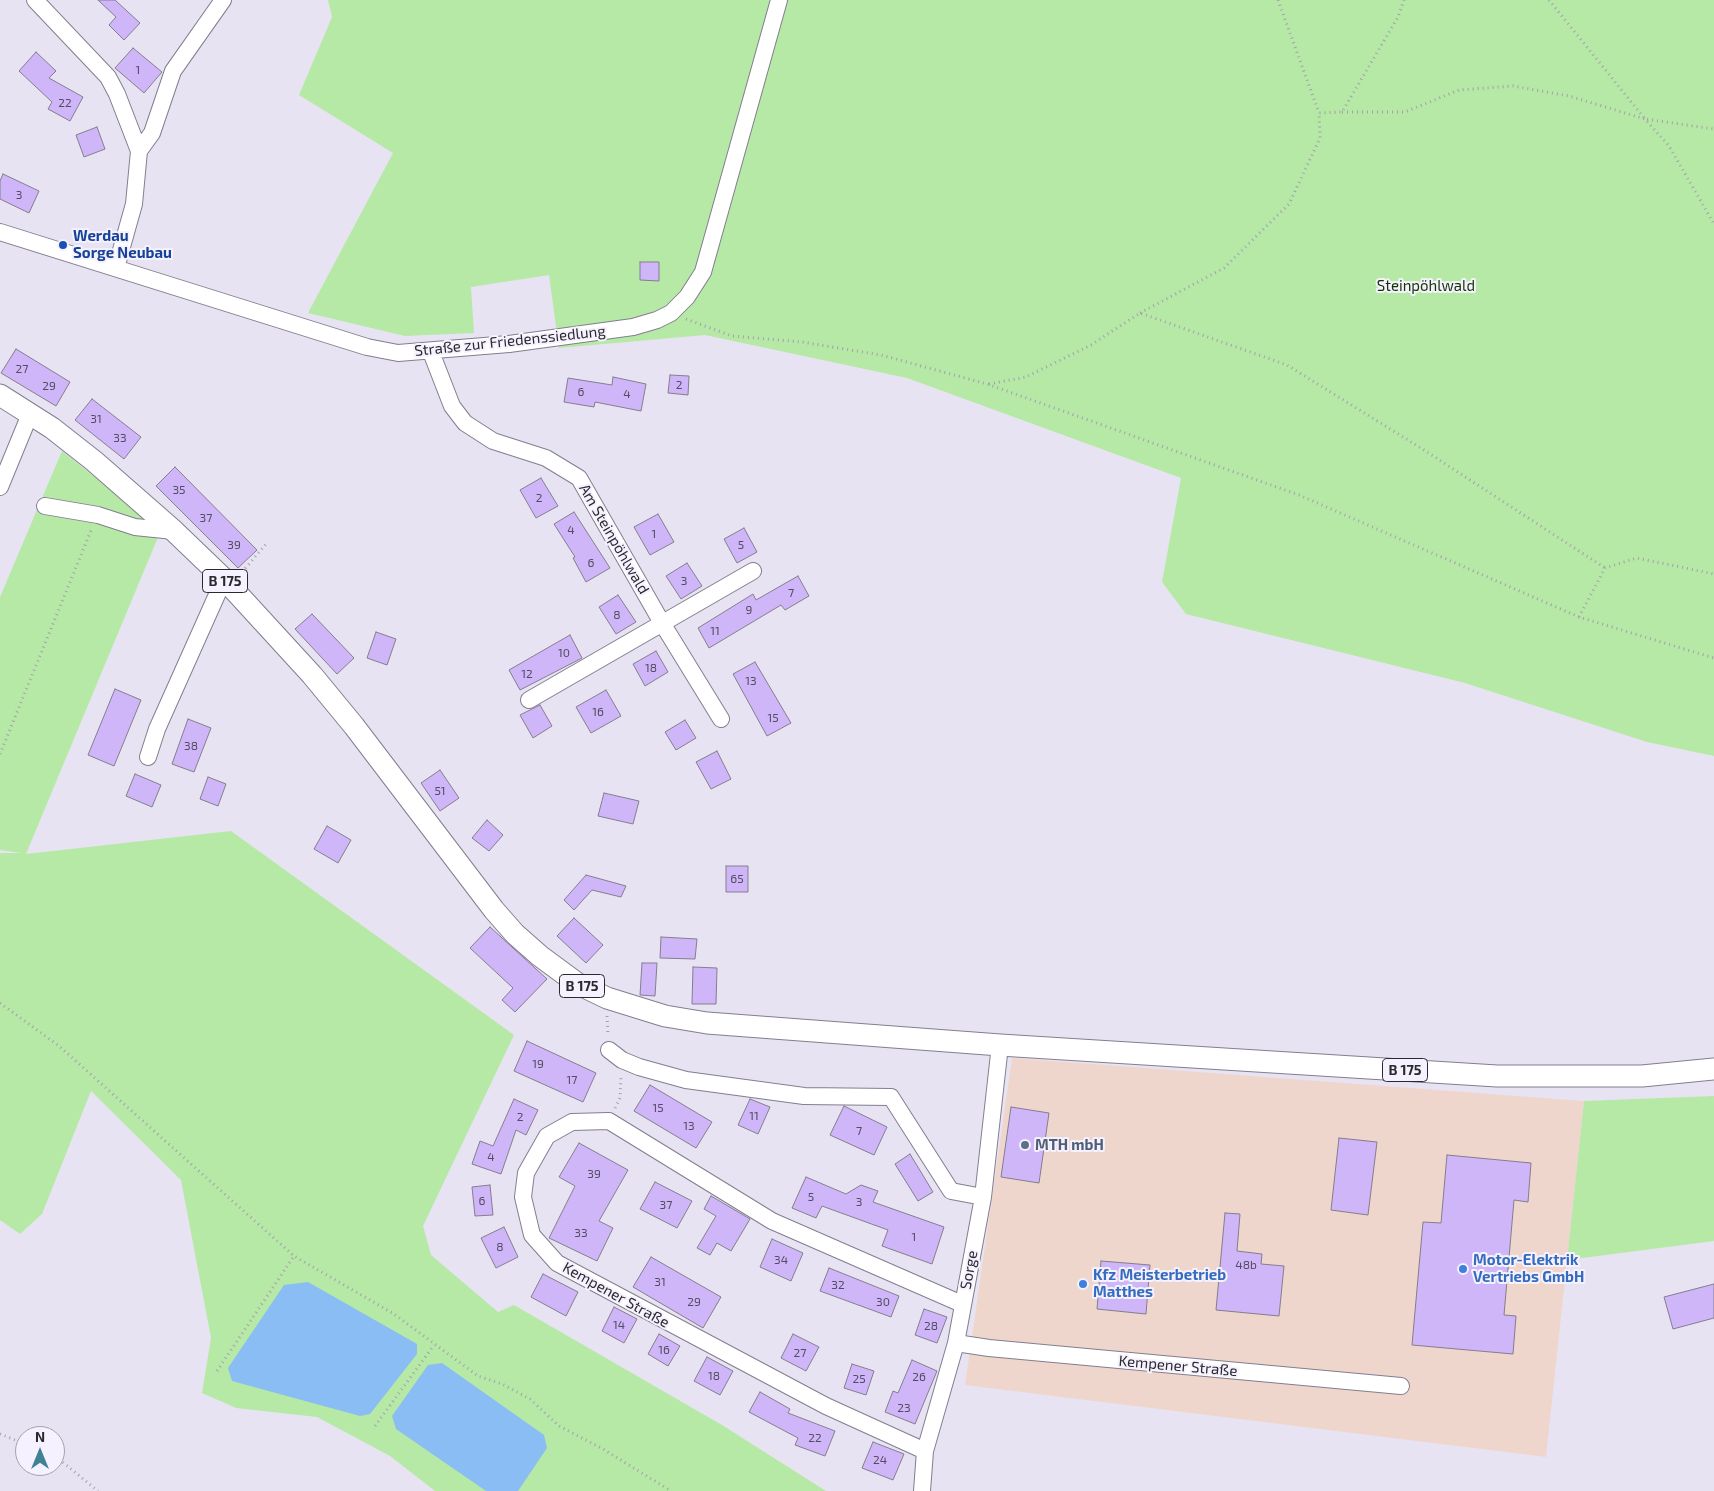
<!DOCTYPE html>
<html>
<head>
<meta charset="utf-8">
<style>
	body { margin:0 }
	#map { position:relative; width:1714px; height:1491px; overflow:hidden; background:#e8e3f3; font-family:"Exo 2",sans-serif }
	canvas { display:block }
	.north { position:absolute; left:15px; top:1426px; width:50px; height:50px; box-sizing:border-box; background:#f5f1fe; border:1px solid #a4a1ab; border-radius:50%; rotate:0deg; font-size:14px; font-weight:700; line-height:20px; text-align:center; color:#2b292f }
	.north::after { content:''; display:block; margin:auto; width:18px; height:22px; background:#408293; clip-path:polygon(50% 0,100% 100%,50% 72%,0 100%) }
</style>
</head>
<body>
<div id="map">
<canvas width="1714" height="1491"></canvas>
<div class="north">N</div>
</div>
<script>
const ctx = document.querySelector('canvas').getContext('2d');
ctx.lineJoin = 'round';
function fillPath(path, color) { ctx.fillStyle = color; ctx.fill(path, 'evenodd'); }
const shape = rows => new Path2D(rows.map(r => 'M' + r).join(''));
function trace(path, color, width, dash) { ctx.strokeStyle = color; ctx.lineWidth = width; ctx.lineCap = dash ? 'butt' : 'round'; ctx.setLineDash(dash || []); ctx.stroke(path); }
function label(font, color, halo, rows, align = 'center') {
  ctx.font = font + ' "Exo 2",sans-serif'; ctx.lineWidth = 4; ctx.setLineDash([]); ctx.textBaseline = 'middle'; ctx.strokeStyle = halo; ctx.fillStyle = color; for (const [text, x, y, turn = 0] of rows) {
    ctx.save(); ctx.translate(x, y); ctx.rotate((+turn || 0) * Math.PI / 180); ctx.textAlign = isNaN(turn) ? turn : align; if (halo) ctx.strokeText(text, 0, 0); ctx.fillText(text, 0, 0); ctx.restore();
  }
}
fillPath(shape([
	[1012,1058,1584,1101,1546,1457,965,1385]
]), '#efd6cd');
fillPath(shape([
	[328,0,1714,0,1714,756,1647,742,1465,683,1186,614,1162,582,1181,478,907,378,705,335,559,348,549,275,471,287,474,333,405,336,308,313,393,153,299,95,332,17],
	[62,451,161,530,26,854,231,831,514,1035,423,1226,431,1255,498,1312,514,1305,722,1425,826,1491,435,1491,390,1456,317,1417,236,1408,202,1393,211,1338,181,1180,91,1091,42,1214,20,1234,0,1220,0,853,21,853,0,850,0,597],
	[1714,1096,1714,1241,1567,1260,1584,1101]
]), '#b6e9a6');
fillPath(shape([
	[308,1282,417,1344,417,1354,370,1414,360,1416,232,1381,228,1368,284,1285],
	[442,1363,544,1435,547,1448,518,1491,486,1491,396,1429,392,1416,428,1365]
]), '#89bdf4');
const building = shape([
	[98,0,115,0,140,23,124,40,109,25,116,17,98,0],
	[133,48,162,72,144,93,115,68,133,48],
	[36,52,56,71,49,78,83,97,70,121,48,109,52,102,19,71,36,52],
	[97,127,105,149,84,157,76,135,97,127],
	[3,174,39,191,29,213,0,199,0,181,3,174],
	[640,262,659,262,659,281,640,280,640,262],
	[16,349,70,382,56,406,1,373,16,349],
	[670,375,689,376,688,395,668,393,670,375],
	[613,377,646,384,641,411,595,402,594,407,564,402,568,378,612,385,613,377],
	[92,399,141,437,124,459,75,420,92,399],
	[175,467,257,550,238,568,156,486,175,467],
	[541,478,558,506,536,518,520,490,541,478],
	[574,512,610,568,586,582,573,558,575,557,554,524,574,512],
	[658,514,674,542,650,555,634,527,658,514],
	[744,528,757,552,737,563,724,539,744,528],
	[687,563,702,586,681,599,666,576,687,563],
	[798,576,809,596,785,610,781,605,709,648,698,628,753,594,756,600,798,576],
	[618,595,636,622,616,634,599,607,618,595],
	[312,614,354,658,337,674,295,629,312,614],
	[376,632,396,639,387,665,367,658,376,632],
	[570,635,582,658,520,690,509,670,570,635],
	[656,651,668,672,645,686,633,664,656,651],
	[755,662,791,723,767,736,733,674,755,662],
	[115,689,141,700,114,766,88,755,115,689],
	[606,690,621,716,591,733,576,707,606,690],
	[540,705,552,726,533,738,520,715,540,705],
	[188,719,211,728,194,772,172,764,188,719],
	[685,720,696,738,676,750,665,732,685,720],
	[717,751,731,779,711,789,696,762,717,751],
	[440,770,459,798,440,811,421,783,440,770],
	[135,774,161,785,152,807,126,796,135,774],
	[208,777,226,784,218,806,200,799,208,777],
	[604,793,639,801,633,824,598,816,604,793],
	[487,820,503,835,489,851,472,838,487,820],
	[327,826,351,840,338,863,314,849,327,826],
	[726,866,748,866,748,892,726,892,726,866],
	[586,875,626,886,621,897,592,890,574,910,564,900,586,875],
	[574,918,603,945,586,963,557,936,574,918],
	[490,927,547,979,515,1012,502,1000,513,988,470,948,490,927],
	[661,937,697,939,695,959,660,958,661,937],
	[642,963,657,963,655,996,640,995,642,963],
	[693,967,717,968,716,1004,692,1004,693,967],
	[527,1041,596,1073,583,1102,514,1071,527,1041],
	[650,1085,712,1122,696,1148,634,1111,650,1085],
	[514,1099,538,1110,526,1135,516,1130,501,1174,472,1164,480,1141,493,1146,514,1099],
	[750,1099,770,1107,758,1134,738,1125,750,1099],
	[844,1106,887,1127,874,1155,830,1135,844,1106],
	[1011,1107,1049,1113,1039,1183,1001,1177,1011,1107],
	[1339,1138,1377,1142,1368,1215,1331,1210,1339,1138],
	[579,1143,628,1170,599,1221,613,1228,597,1261,549,1238,575,1186,559,1177,579,1143],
	[910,1154,933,1192,918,1201,895,1164,910,1154],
	[1447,1155,1531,1163,1528,1202,1514,1200,1504,1315,1516,1316,1513,1354,1412,1345,1423,1222,1441,1223,1447,1155],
	[806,1177,846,1194,861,1185,878,1191,873,1202,944,1227,932,1264,882,1246,888,1230,822,1206,816,1218,792,1208,806,1177],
	[655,1182,692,1201,677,1228,640,1209,655,1182],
	[490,1185,493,1215,475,1216,472,1187,490,1185],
	[711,1196,750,1219,731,1251,717,1243,710,1255,697,1248,716,1216,704,1209,711,1196],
	[1225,1213,1240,1214,1237,1251,1262,1254,1261,1264,1284,1266,1279,1316,1216,1310,1225,1213],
	[504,1227,518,1257,496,1268,481,1238,504,1227],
	[772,1239,803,1253,791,1281,760,1267,772,1239],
	[651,1257,721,1297,703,1328,633,1287,651,1257],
	[1101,1261,1150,1265,1146,1314,1097,1309,1101,1261],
	[829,1268,899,1296,891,1317,820,1291,829,1268],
	[543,1274,578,1292,566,1316,531,1297,543,1274],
	[1714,1284,1714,1318,1673,1329,1664,1297,1714,1284],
	[614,1307,637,1319,624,1343,602,1331,614,1307],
	[924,1309,947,1317,937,1343,915,1335,924,1309],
	[659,1334,680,1346,668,1366,648,1354,659,1334],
	[793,1334,819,1347,806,1371,781,1358,793,1334],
	[707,1357,733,1371,720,1395,694,1381,707,1357],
	[912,1360,937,1371,915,1424,885,1412,893,1391,898,1393,912,1360],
	[852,1364,874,1371,866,1395,844,1388,852,1364],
	[760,1392,790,1409,788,1413,835,1431,825,1456,795,1445,798,1438,749,1412,760,1392],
	[873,1442,904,1454,893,1480,862,1468,873,1442]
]);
fillPath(building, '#cfb6f8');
trace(building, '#837e8c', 1);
const minor = shape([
	[35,0,108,77,117,94,139,151,134,204,116,268],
	[139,151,152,133,173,71,223,0],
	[0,232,367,347,398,353,509,344,633,327,657,320,671,313,687,297,703,272,779,0],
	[431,352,452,406,465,423,493,441,546,458,579,478,662,623,721,719],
	[0,487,30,414],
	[45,506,98,515,135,527,174,531],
	[529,700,753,571],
	[148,757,157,729,224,579],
	[609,1050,622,1060,639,1067,686,1080,804,1096,891,1097,951,1191,983,1197],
	[956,1343,989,1348,1401,1386],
	[925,1451,826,1406,557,1263,532,1235,523,1197,526,1173,547,1136,572,1122,609,1121,772,1221,962,1304],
	[922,1491,925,1451,956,1343,983,1197,1000,1045]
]);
const major = shape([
	[0,395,52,428,94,461,174,531,224,579,312,675,354,726,494,910,515,934,540,956,578,984,607,998,665,1016,707,1023,1000,1045,1497,1076,1642,1076,1714,1069]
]);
trace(minor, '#837e8d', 18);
trace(major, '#837e8d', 23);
trace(shape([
	[1278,0,1319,113],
	[1549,0,1645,119,1714,129],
	[1342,112,1405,112,1459,90,1513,86,1569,96,1645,119,1669,146,1714,224],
	[1140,313,1224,268,1289,204,1320,138,1319,113,1342,112,1398,17,1404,0],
	[686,319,732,336,802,342,881,355,987,384,1299,495,1579,617,1714,658],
	[989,384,1026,377,1091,345,1140,313,1287,365,1424,450,1605,568],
	[242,572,267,543],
	[1579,617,1605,568,1637,558,1714,574],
	[0,754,92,528],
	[0,1003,59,1046,294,1256,394,1314,478,1376,502,1384,530,1399,559,1426,603,1449,671,1491],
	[607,1016,608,1035],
	[615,1108,620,1098,621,1076],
	[217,1371,294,1256],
	[375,1426,434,1345],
	[0,1434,25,1444],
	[55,1456,98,1491]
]), '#a4a0ad', 3, [1, 4]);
trace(minor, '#fff', 16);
trace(major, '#fff', 21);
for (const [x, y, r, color] of [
	[63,245,5,"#1a4fb4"],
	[1025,1145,5,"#5c6f8a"],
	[1463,1269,5,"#3f7fe0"],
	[1083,1284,5,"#3f7fe0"]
]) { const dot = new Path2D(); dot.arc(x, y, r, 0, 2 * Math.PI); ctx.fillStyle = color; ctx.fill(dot); trace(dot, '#f5f1fe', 2); }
label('12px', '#544c61', null, [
	["1",138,70],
	["22",65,103],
	["3",19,195],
	["27",22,369],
	["2",679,385],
	["29",49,386],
	["6",581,392],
	["4",627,394],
	["31",96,419],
	["33",120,438],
	["35",179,490],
	["2",539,498],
	["37",206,518],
	["4",571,530],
	["1",654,534],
	["39",234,545],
	["5",741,545],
	["6",591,563],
	["3",684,581],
	["7",791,593],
	["9",749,610],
	["8",617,615],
	["11",715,631],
	["10",564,653],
	["18",651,668],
	["12",527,674],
	["13",751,681],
	["16",598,712],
	["15",773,718],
	["38",191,746],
	["51",440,791],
	["65",737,879],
	["19",538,1064],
	["17",572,1080],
	["15",658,1108],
	["11",754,1116],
	["2",520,1117],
	["13",689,1126],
	["7",859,1131],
	["4",491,1157],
	["39",594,1174],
	["5",811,1197],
	["6",482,1201],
	["3",859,1202],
	["37",666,1205],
	["33",581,1233],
	["1",914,1237],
	["8",500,1247],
	["34",781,1260],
	["48b",1246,1265],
	["31",660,1282],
	["32",838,1285],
	["29",694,1302],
	["30",883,1302],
	["14",619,1325],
	["28",931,1326],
	["16",664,1350],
	["27",800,1353],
	["18",714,1376],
	["26",919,1377],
	["25",859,1379],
	["23",904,1408],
	["22",815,1438],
	["24",880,1460]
]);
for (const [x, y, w] of [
	[225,581,45],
	[582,986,45],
	[1405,1070,45]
]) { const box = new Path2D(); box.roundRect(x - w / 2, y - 11.5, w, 23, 4); ctx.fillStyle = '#f5f1fe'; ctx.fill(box); trace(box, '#2b292f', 1); }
label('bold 14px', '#2b292f', null, [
	["B 175",225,581],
	["B 175",582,986],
	["B 175",1405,1070]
]);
label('bold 15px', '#164399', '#f5f1fe', [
	["Werdau",73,236],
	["Sorge Neubau",73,253]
], 'left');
label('15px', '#0f3400', '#f5f1fe', [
	["Steinpöhlwald",1426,286]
]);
label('15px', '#2b292f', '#f5f1fe', [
	["Straße zur Friedenssiedlung",510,341,-6],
	["Am Steinpöhlwald",614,539,60],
	["Sorge",969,1270,-79],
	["Kempener Straße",616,1295,29],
	["Kempener Straße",1178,1366,5]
]);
label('bold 15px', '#4e5e75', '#f5f1fe', [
	["MTH mbH",1035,1145]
], 'left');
label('bold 15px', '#366cbe', '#f5f1fe', [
	["Motor-Elektrik",1473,1260],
	["Vertriebs GmbH",1473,1277],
	["Kfz Meisterbetrieb",1093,1275],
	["Matthes",1093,1292]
], 'left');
</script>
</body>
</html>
